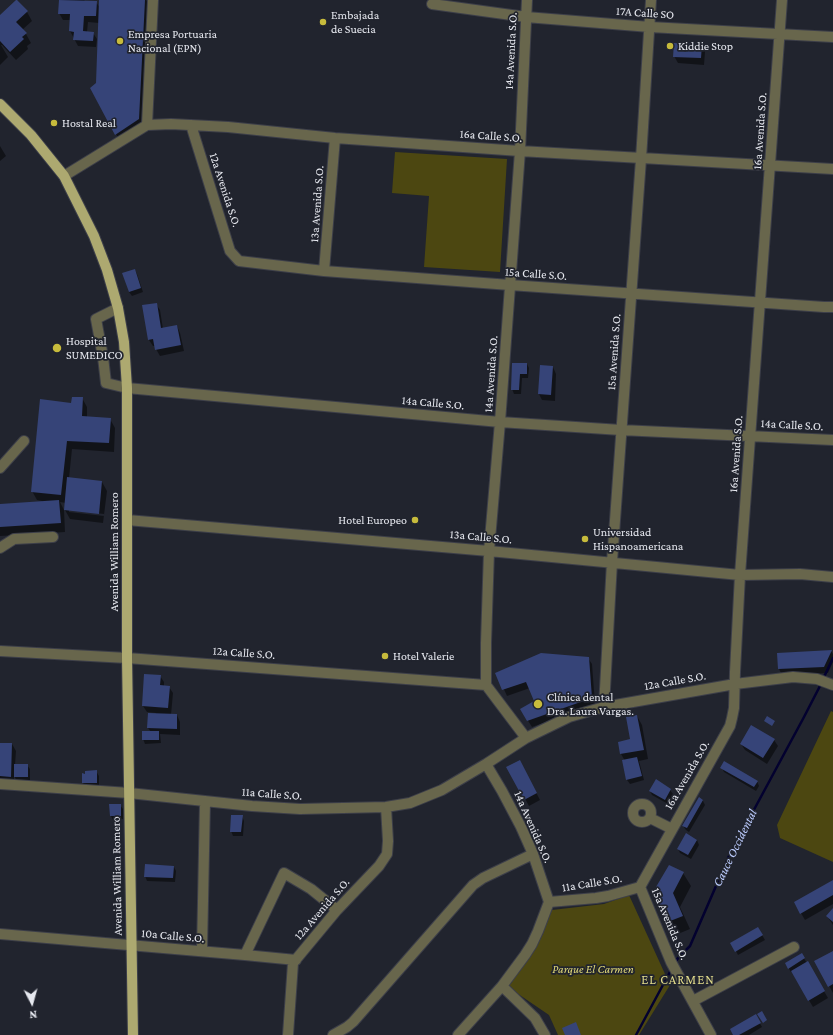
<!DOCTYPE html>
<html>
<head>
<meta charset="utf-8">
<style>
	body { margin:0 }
	#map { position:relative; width:833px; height:1035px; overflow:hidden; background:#21242e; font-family:"Crimson Pro",serif }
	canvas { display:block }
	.north { position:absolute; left:12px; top:983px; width:40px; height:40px; -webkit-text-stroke:3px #21242e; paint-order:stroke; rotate:174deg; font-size:11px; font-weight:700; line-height:16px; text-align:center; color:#e6e8ef }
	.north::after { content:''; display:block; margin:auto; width:14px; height:18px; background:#e6e8ef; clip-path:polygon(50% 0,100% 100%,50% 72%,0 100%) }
</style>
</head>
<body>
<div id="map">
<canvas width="833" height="1035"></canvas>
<div class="north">N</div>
</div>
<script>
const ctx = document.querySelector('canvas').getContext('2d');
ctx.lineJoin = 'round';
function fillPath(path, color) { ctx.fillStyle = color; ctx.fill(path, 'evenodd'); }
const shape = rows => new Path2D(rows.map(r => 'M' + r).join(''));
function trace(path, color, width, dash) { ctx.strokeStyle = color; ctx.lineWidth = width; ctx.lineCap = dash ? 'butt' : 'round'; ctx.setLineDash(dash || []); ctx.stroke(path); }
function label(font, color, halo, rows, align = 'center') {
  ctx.font = font + ' "Crimson Pro",serif'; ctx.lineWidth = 3.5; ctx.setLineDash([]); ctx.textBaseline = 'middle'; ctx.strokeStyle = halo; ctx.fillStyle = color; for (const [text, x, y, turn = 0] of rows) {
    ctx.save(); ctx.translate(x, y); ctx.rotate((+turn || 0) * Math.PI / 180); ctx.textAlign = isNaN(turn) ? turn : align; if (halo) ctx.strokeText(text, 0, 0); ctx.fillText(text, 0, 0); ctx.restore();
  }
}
fillPath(shape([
	[395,152,507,159,500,272,424,267,429,196,392,193],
	[831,711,833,712,833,862,780,838,777,825],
	[629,895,670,985,639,1035,558,1035,549,1015,508,987,524,964,552,910,604,904]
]), '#4c4711');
fillPath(shape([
	[60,0,84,0,85,1,96,2,100,8,100,0,146,0,150,7,143,128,121,143,91,89,97,83,99,23,88,22,87,32,93,33,97,39,96,47,78,46,70,31,71,20,63,20,59,13],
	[27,12,32,21,22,30,26,34,31,43,27,46,28,49,16,60,2,45,1,45,8,57,0,65,0,16],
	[701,45,705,52,704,65,678,63,674,56],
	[0,146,6,156,0,161],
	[135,270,137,274,143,292,132,296,129,292],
	[156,304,160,310,163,329,177,326,180,333,184,351,160,356,156,349,155,346,153,346,149,340,143,306],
	[513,364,527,364,529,368,528,378,522,378,521,394,514,394,512,389],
	[553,367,556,374,555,401,542,400,539,394],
	[82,398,87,407,87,418,110,419,115,428,114,452,72,449,69,478,102,482,107,491,103,523,70,519,65,510,66,503,60,502,64,510,65,532,0,536,0,505,42,502,42,501,37,500,32,491,72,404],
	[69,510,104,514,104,516,69,512],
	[831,651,833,654,833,662,828,673,782,675,779,669],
	[588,658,592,664,595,704,532,727,525,716,536,702,530,688,507,696,497,674],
	[160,676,164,682,164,686,169,687,173,693,171,715,177,715,180,722,180,735,160,734,161,743,145,744,143,739,151,732,148,728,156,713,147,712,143,706],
	[637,716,642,725,648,759,639,761,644,780,630,784,627,780,625,761,621,754,619,742,631,740],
	[774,740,778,746,767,764,745,750,741,744],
	[0,744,12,744,16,751,15,765,27,765,30,769,30,781,17,781,14,776,14,783,0,782],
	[508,767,523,767,540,800,529,806],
	[722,768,757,781,759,786,756,791,724,772],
	[96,771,99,776,99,787,85,787,83,783,83,775],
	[670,790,673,794,668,804,652,795,650,791],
	[699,799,703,801,705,805,689,832,686,830,683,826],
	[120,805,123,809,123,819,113,820,111,816],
	[242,816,244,821,243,836,233,836,231,831],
	[697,840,699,845,691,859,680,853,678,849],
	[174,867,176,871,175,882,147,881,145,876],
	[683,873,691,886,680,907,690,929,673,936,666,923,658,898],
	[833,881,833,904,805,920,795,903],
	[833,909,833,925,827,916],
	[758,928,765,940,738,955,732,943],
	[833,952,833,993,816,962],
	[801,954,807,963,807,962,828,998,813,1007,792,972,791,972,786,964],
	[756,1016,762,1027,749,1035,735,1035]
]), '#0007');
trace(shape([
	[823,679,833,658],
	[675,963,678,958,690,946,729,856,804,717,821,684],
	[636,1035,671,970]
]), '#03012f', 2.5);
fillPath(shape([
	[16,0,17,0,28,11,16,22,27,33,22,37,24,39,10,52,0,41,0,15],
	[59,0,97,1,96,16,84,16,83,31,94,32,93,41,73,40,74,32,69,31,70,14,58,14],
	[99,0,145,0,139,119,115,135,90,88,96,83],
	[674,43,702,44,701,58,673,57],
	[135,269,141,288,129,292,122,273],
	[157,303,161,328,177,325,181,345,155,350,153,339,148,340,142,305],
	[512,363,527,363,527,374,520,374,519,390,511,390],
	[540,365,553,366,551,395,538,394],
	[72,397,83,397,82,416,111,418,109,443,67,441,61,495,31,492,40,399,71,403],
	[67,477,102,481,99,514,64,510],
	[59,500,61,523,0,527,0,504],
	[832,650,824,667,778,669,777,653],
	[541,653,589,657,592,698,527,721,520,709,534,701,526,682,502,690,495,673],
	[144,674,161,675,160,685,170,686,168,708,142,706],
	[148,713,177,714,177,729,147,728],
	[637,715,644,750,620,754,618,742,630,739,626,717],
	[767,716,775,721,772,726,764,721],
	[751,725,775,739,763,758,740,744],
	[142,731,159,731,159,740,142,740],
	[0,743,12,743,11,777,0,776],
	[637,757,642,776,626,780,622,760],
	[520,760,537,793,524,800,506,767],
	[724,761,758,781,754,787,720,768],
	[14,764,28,764,28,777,14,777],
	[97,770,97,783,82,783,82,773,85,774,85,771],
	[656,779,671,789,665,800,649,791],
	[699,797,703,800,687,828,682,826],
	[109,804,121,804,121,816,110,816],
	[231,815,243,815,241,832,230,832],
	[686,833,697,840,688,855,677,849],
	[145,864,174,866,173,878,144,877],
	[669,865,684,872,673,893,683,916,665,923,657,898,656,887],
	[833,880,833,895,800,914,794,902],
	[833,908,833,922,826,916],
	[758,927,763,935,735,952,730,943],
	[833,951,833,984,828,987,814,961],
	[802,953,805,958,788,969,785,963],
	[808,961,825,991,808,1001,791,971],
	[762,1011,767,1020,763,1023,757,1014],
	[756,1014,761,1023,739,1035,733,1035,730,1029],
	[576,1022,581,1035,565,1035,562,1028]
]), '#364478');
const minor = shape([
	[432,4,526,17,650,27,833,37],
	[147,125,153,0],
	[191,125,230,251,239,261,324,271,510,285,824,307,833,307],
	[64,176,147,125,171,124,228,127,335,138,520,151,833,169],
	[324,271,335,138],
	[118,308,96,319,103,357,106,383,127,388,500,422,621,430,833,440],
	[0,468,24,441],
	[127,520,489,551,740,575,800,574,833,577],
	[0,548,14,539,53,537],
	[0,651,127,658,486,685],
	[604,707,612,562,641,159,651,0],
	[526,738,486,685,486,643,489,551,500,422,520,151,527,0],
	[486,764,502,791,521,827,533,854,549,902],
	[0,784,129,793,252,806,300,809,386,807,410,803,442,790,486,764,526,738,569,717,604,707,735,684,793,677,817,679,833,685],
	'633 813a9 9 0 1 1 18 0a9 9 0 1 1-18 0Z',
	[650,818,672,829],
	[640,887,730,726,732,718,734,708,735,672,740,575,782,0],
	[640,887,671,962,711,1035],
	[549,902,596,898,608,896,640,887],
	[0,934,245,955,296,960],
	[202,951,205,801],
	[245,955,284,873,311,889,337,910],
	[502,986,535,1018,545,1035],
	[693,1001,794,947],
	[288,1035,293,963,337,910,379,866,387,854,388,841,386,807],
	[333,1035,347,1027,353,1022,473,885,483,878,533,854],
	[458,1035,502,986,525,955,532,944,538,931,549,902]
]);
const major = shape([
	[0,104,31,135,64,176,94,236,107,270,118,308,124,342,127,388,127,658,133,1035]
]);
trace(minor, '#3d3f49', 12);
trace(major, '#3d3f49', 12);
trace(minor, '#68664c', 10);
trace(major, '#ada970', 10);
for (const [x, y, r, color] of [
	[323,22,4,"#c7bb3c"],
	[120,41,4,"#c7bb3c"],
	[670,46,4,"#c7bb3c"],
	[54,123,4,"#c7bb3c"],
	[57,348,5,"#c7bb3c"],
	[415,520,4,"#c7bb3c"],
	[585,539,4,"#c7bb3c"],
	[385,656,4,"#c7bb3c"],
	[538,704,5,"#c7bb3c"]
]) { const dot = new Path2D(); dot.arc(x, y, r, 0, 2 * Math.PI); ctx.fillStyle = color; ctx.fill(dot); trace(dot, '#21242e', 1.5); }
label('12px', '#e6e8ef', '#21242e', [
	["17A Calle SO",645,13,4],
	["14a Avenida S.O.",511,51,-87],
	["16a Avenida S.O.",760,131,-86],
	["16a Calle S.O.",491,136,4],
	["12a Avenida S.O.",225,190,72],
	["13a Avenida S.O.",317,204,-86],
	["15a Calle S.O.",536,274,4],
	["15a Avenida S.O.",614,352,-86],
	["14a Avenida S.O.",491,374,-86],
	["14a Calle S.O.",433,403,5],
	["14a Calle S.O.",792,425,3],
	["16a Avenida S.O.",736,454,-86],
	["13a Calle S.O.",481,537,5],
	["Avenida William Romero",114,552,-90],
	["12a Calle S.O.",244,653,4],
	["12a Calle S.O.",675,681,-10],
	["16a Avenida S.O.",687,775,-60],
	["11a Calle S.O.",272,794,4],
	["14a Avenida S.O.",533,827,66],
	["Avenida William Romero",117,876,-91],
	["11a Calle S.O.",592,883,-9],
	["12a Avenida S.O.",322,909,-49],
	["15a Avenida S.O.",670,924,67],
	["10a Calle S.O.",173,936,5]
]);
label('12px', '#e6e8ef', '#21242e', [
	["Embajada",331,15],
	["de Suecia",331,29],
	["Empresa Portuaria",128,34],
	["Nacional (EPN)",128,48],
	["Kiddie Stop",678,46],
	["Hostal Real",62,123],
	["Hospital",66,341],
	["SUMEDICO",66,355],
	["Hotel Europeo",407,520,"right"],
	["Universidad",593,532],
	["Hispanoamericana",593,546],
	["Hotel Valerie",393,656],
	["Clínica dental",547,697],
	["Dra. Laura Vargas.",547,711]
], 'left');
label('italic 12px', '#e1d978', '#21242e', [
	["Parque El Carmen",593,969]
]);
label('italic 13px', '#bdcdff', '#21242e', [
	["Cauce Occidental",735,848,-64]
]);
ctx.letterSpacing = '1px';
label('13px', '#e0da8b', '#21242e', [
	["EL CARMEN",678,980]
]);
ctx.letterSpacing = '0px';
</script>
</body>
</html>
